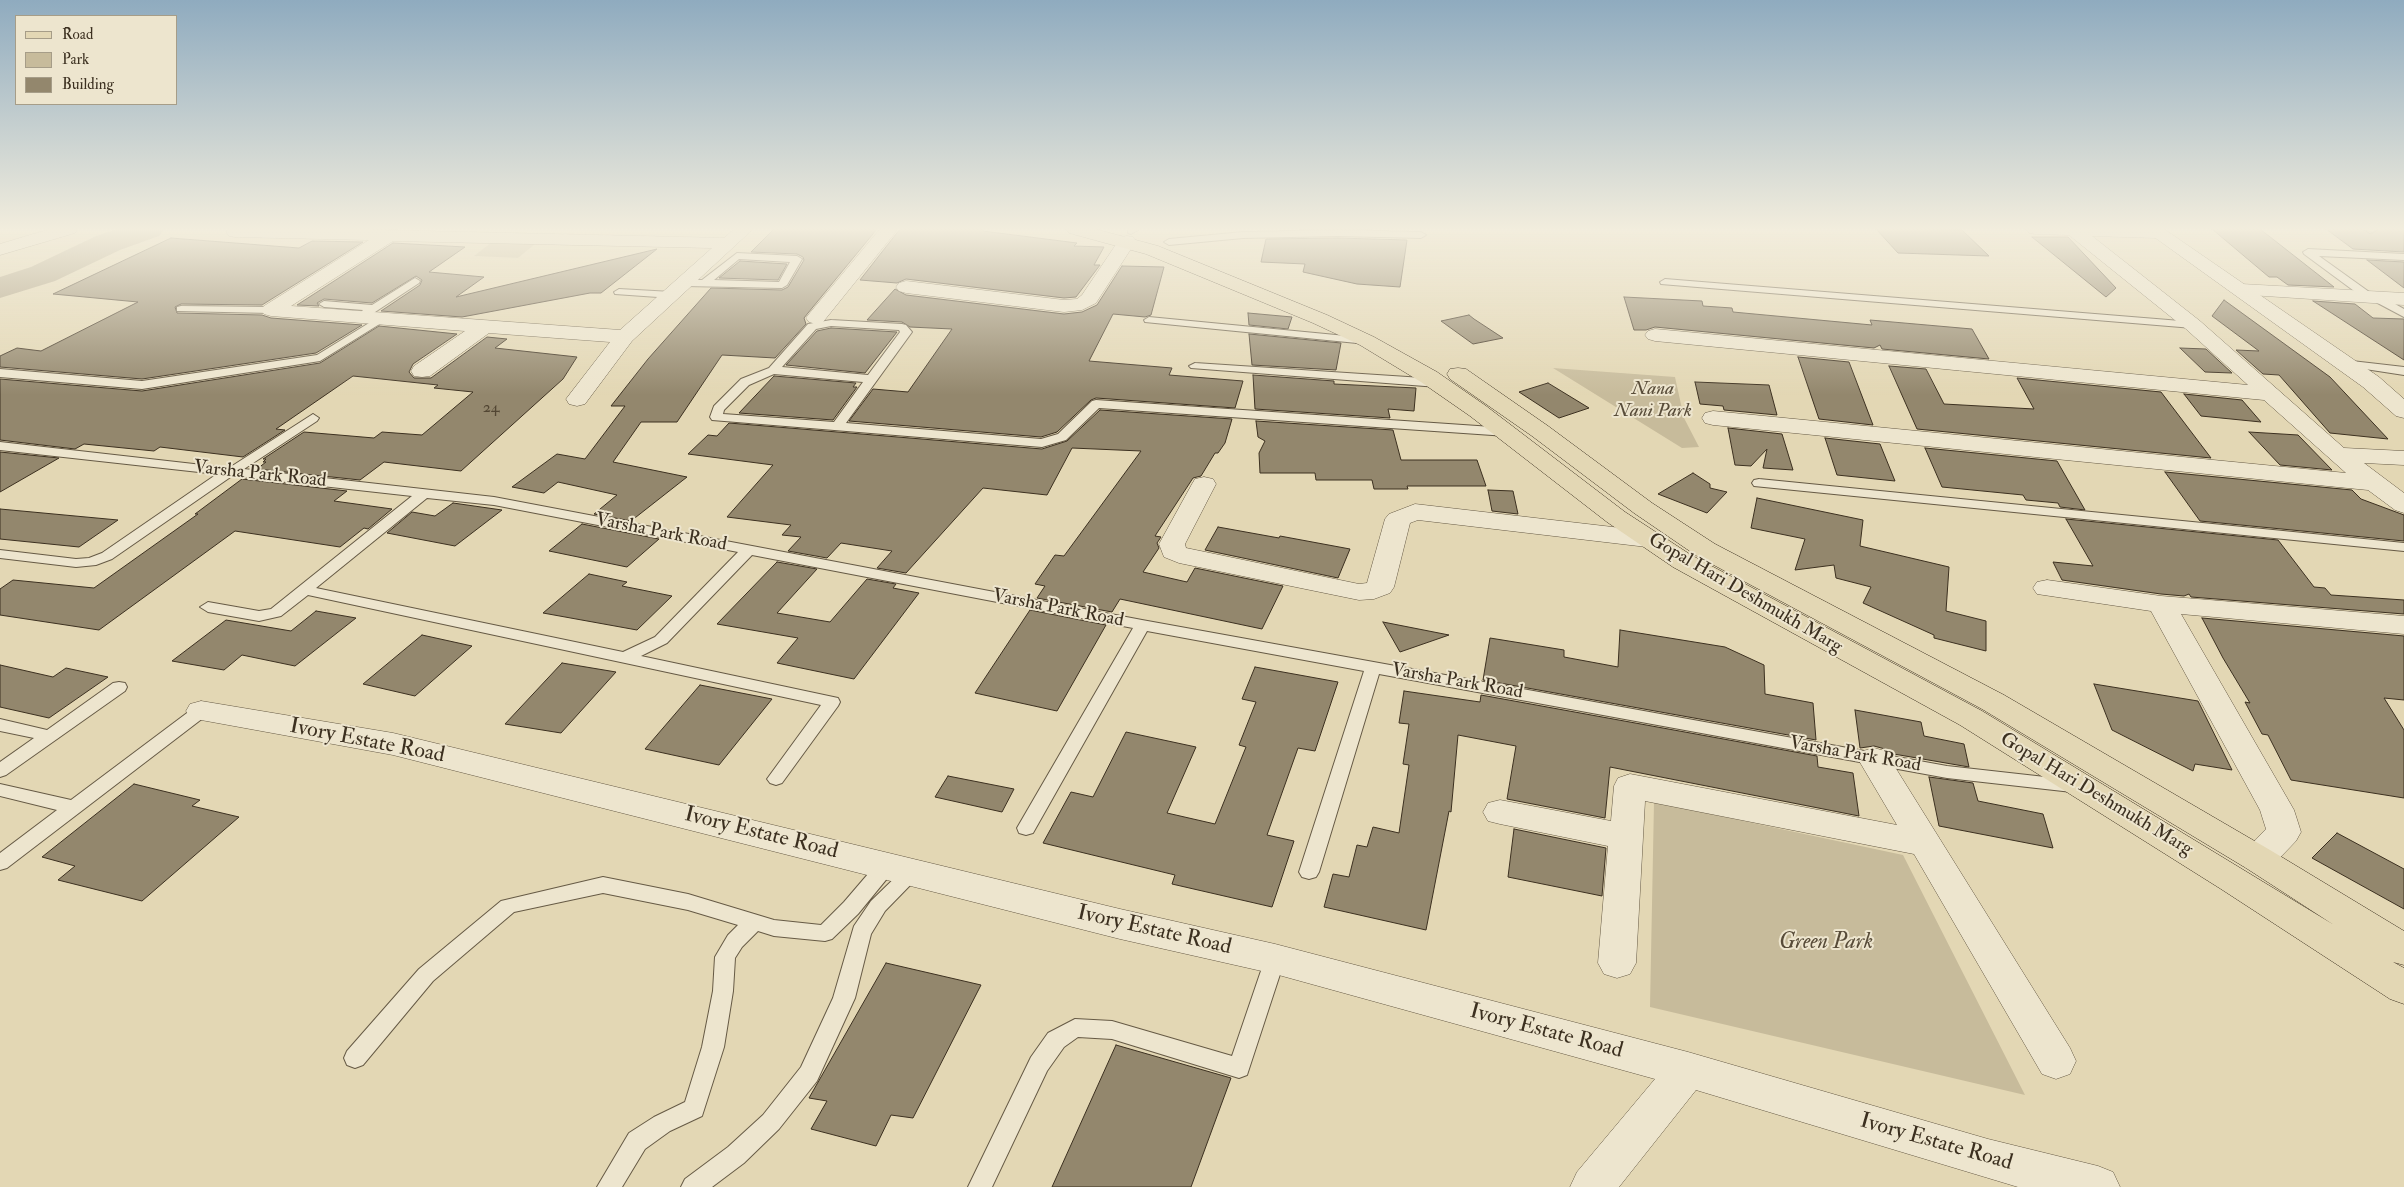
<!DOCTYPE html>
<html>
<head>
<meta charset="utf-8">
<style>
	body { margin:0 }
	#map { position:relative; width:2404px; height:1187px; overflow:hidden; background:#e3d7b4; font-family:"IM FELL Double Pica",serif }
	canvas { display:block }
	.legend { position:absolute; left:15px; top:15px; width:162px; height:90px; box-sizing:border-box; background:#ede5ce; border:1px solid #a69d88; margin:0; padding:6px 9px; list-style:none; font-size:15px; color:#3c3020 }
	.legend li { display:flex; align-items:center; gap:10px; height:25px }
	.legend b { width:25px; border:1px solid #a69d88 }
</style>
</head>
<body>
<div id="map">
<canvas width="2404" height="1187"></canvas>
<ul class="legend">
<li><b style="height:6px;background:#e3d7b4"></b>Road</li>
<li><b style="height:14px;background:#c7bb9b"></b>Park</li>
<li><b style="height:14px;background:#93876d"></b>Building</li>
</ul>
</div>
<script>
const ctx = document.querySelector('canvas').getContext('2d');
ctx.lineJoin = 'round';
function fillPath(path, color) { ctx.fillStyle = color; ctx.fill(path, 'evenodd'); }
const shape = rows => new Path2D(rows.map(r => 'M' + r).join(''));
function trace(path, color, width, dash) { ctx.strokeStyle = color; ctx.lineWidth = width; ctx.lineCap = dash ? 'butt' : 'round'; ctx.setLineDash(dash || []); ctx.stroke(path); }
function label(font, color, halo, rows, align = 'center') {
  ctx.font = font + ' "IM FELL Double Pica",serif'; ctx.lineWidth = 4; ctx.setLineDash([]); ctx.textBaseline = 'middle'; ctx.strokeStyle = halo; ctx.fillStyle = color; for (const [text, x, y, turn = 0] of rows) {
    ctx.save(); ctx.translate(x, y); ctx.rotate((+turn || 0) * Math.PI / 180); ctx.textAlign = isNaN(turn) ? turn : align; if (halo) ctx.strokeText(text, 0, 0); ctx.fillText(text, 0, 0); ctx.restore();
  }
}
fillPath(shape([
	[492,242,535,244,518,258,474,256],
	[1553,368,1675,377,1684,418,1699,447,1682,448],
	[1654,802,1903,855,2025,1095,1650,1007]
]), '#c7bb9b');
fillPath(shape([
	[117,229,164,229,159,236,120,250,55,281,0,298,0,277,31,267,96,236,117,229]
]), '#aa9e82');
const building = shape([
	[774,229,877,229,808,313,804,318,806,324,775,358,722,355,677,422,641,422,613,462,687,477,631,521,594,514,617,495,558,482,544,493,512,487,557,454,585,459,625,406,611,406,648,359,711,288,782,290,788,287,804,260,803,257,797,254,751,252,774,229],
	[900,229,985,229,983,231,1077,243,1074,246,1104,247,1094,265,1100,265,1076,297,1064,298,906,279,897,283,860,280,900,229],
	[1876,229,1962,230,1989,256,1898,253,1876,229],
	[2212,229,2260,229,2334,287,2288,285,2277,277,2269,277,2212,229],
	[2326,229,2362,229,2371,234,2379,229,2404,229,2404,252,2353,249,2326,229],
	[2032,237,2068,237,2116,288,2106,297,2032,237],
	[171,238,299,248,312,241,363,242,262,305,181,304,175,307,177,313,262,315,271,318,362,325,316,353,142,379,0,367,0,356,17,348,41,351,138,302,53,294,171,238],
	[1338,238,1407,240,1400,287,1357,284,1303,272,1305,264,1261,262,1266,239,1338,238],
	[393,243,465,247,429,272,484,277,456,297,657,249,601,293,590,293,462,317,381,311,420,285,422,280,416,276,372,303,324,299,317,303,319,306,297,305,393,243],
	[2367,260,2404,262,2404,288,2367,260],
	[740,261,787,264,778,280,719,278,740,261],
	[1122,266,1164,267,1151,315,1145,317,1113,314,1089,361,1172,368,1169,375,1243,381,1235,408,1096,398,1091,400,1057,432,1041,437,849,421,873,389,908,392,952,329,910,327,902,322,867,320,895,289,906,295,1064,314,1082,312,1097,305,1122,266],
	[1624,297,1702,301,1703,306,1732,308,1733,312,1872,325,1870,320,1972,329,1989,359,1882,349,1880,345,1874,348,1655,327,1646,330,1634,330,1624,297],
	[2224,300,2330,377,2388,439,2330,433,2279,375,2263,374,2236,350,2259,351,2212,316,2224,300],
	[2313,301,2355,304,2373,318,2404,319,2404,360,2313,301],
	[1248,313,1292,317,1288,329,1249,325,1248,313],
	[1469,315,1474,319,1503,338,1473,344,1441,321,1469,315],
	[379,326,457,334,413,364,409,372,414,378,431,378,487,337,507,339,495,348,577,357,563,379,461,471,384,462,360,480,257,469,266,462,263,462,266,459,263,459,304,432,374,438,382,432,422,435,473,392,434,388,438,385,353,376,276,429,285,430,243,457,160,447,154,451,84,444,75,449,0,440,0,379,142,391,320,363,379,326],
	[831,328,897,332,865,373,786,365,817,331,831,328],
	[1249,334,1341,343,1336,370,1252,365,1249,334],
	[2180,348,2206,349,2232,373,2205,372,2180,348],
	[1798,357,1849,362,1873,425,1819,419,1798,357],
	[1889,366,1926,369,1944,404,2034,409,2017,378,2161,392,2211,458,1917,429,1889,366],
	[1253,375,1334,381,1334,384,1416,388,1414,411,1388,409,1390,418,1255,409,1253,375],
	[774,376,856,383,853,387,857,387,833,420,739,413,774,376],
	[1695,382,1769,385,1777,415,1724,410,1723,406,1700,404,1695,382],
	[1548,383,1589,408,1559,418,1519,392,1548,383],
	[2184,394,2242,400,2261,422,2201,416,2184,394],
	[1100,410,1232,419,1225,443,1218,453,1215,453,1201,476,1193,478,1155,536,1161,537,1157,543,1159,548,1143,572,1187,582,1195,568,1283,586,1262,629,1120,599,1112,612,1037,598,1045,586,1035,584,1055,555,1064,556,1141,451,1072,448,1047,495,983,488,906,573,877,568,892,551,841,543,827,558,788,551,801,537,782,535,791,525,727,517,773,465,688,454,708,435,717,436,729,423,1042,449,1067,441,1100,410],
	[1256,421,1393,430,1401,460,1477,460,1486,486,1407,486,1408,489,1374,489,1372,480,1316,480,1315,473,1260,473,1259,453,1265,441,1258,437,1256,421],
	[1728,428,1782,434,1793,470,1763,468,1767,449,1751,466,1735,465,1728,428],
	[2249,432,2298,435,2332,470,2280,465,2249,432],
	[1825,438,1880,444,1895,481,1837,475,1825,438],
	[1925,448,2057,461,2085,510,2060,507,2058,503,2026,500,2023,495,1942,487,1925,448],
	[0,452,59,458,0,492,0,452],
	[2165,472,2352,490,2361,499,2404,515,2404,541,2200,521,2165,472],
	[1693,473,1710,484,1710,488,1727,492,1707,513,1658,494,1693,473],
	[242,479,347,491,334,501,392,509,368,529,364,528,340,547,235,531,99,630,0,615,0,589,13,580,94,588,198,514,195,514,242,479],
	[1488,490,1513,491,1518,514,1492,511,1488,490],
	[1757,498,1863,520,1860,546,1949,567,1946,611,1986,621,1986,651,1934,638,1934,635,1863,603,1871,587,1836,578,1834,565,1795,570,1805,539,1751,528,1757,498],
	[453,503,502,510,455,546,387,533,412,512,435,516,453,503],
	[0,509,118,520,79,547,0,539,0,509],
	[2066,519,2278,540,2314,587,2325,588,2331,595,2404,600,2404,614,2191,597,2189,594,2184,596,2161,594,2062,580,2053,562,2093,566,2066,519],
	[582,524,659,539,627,567,549,551,582,524],
	[1218,527,1279,538,1280,536,1350,549,1338,578,1205,550,1218,527],
	[777,562,817,569,777,613,830,622,867,579,896,584,893,588,919,593,854,679,777,663,798,638,717,624,777,562],
	[589,574,627,582,622,586,672,596,637,630,543,613,589,574],
	[1030,610,1106,625,1057,711,975,693,1030,610],
	[316,611,356,618,295,666,242,655,224,670,172,661,226,620,291,631,316,611],
	[2202,618,2404,636,2404,700,2384,698,2404,730,2404,798,2291,780,2268,735,2262,734,2245,702,2250,703,2223,658,2202,618],
	[1383,622,1449,635,1400,652,1383,622],
	[1620,630,1725,647,1764,665,1765,694,1813,703,1816,740,1483,680,1490,638,1564,650,1564,657,1618,667,1620,630],
	[422,635,472,646,415,696,363,684,422,635],
	[562,663,616,672,561,733,505,724,562,663],
	[0,665,53,677,66,668,108,677,49,718,0,707,0,665],
	[1255,667,1338,682,1315,751,1298,748,1267,835,1294,841,1272,907,1172,884,1175,875,1043,843,1071,792,1093,797,1126,732,1196,747,1167,813,1215,824,1246,747,1239,745,1256,702,1242,699,1255,667],
	[2094,684,2198,701,2232,770,2195,764,2193,771,2112,730,2094,684],
	[700,685,772,699,719,765,645,749,700,685],
	[1404,691,1480,702,1481,695,1817,756,1818,767,1853,773,1859,816,1610,767,1605,818,1507,799,1516,746,1458,735,1451,812,1449,811,1426,930,1324,907,1333,874,1349,877,1357,845,1367,847,1373,827,1399,833,1409,765,1403,764,1409,724,1399,723,1404,691],
	[1855,710,1921,722,1924,736,1964,744,1969,767,1888,753,1885,749,1874,746,1860,748,1855,710],
	[948,776,1014,789,1002,812,935,797,948,776],
	[1929,777,1973,783,1978,801,2043,814,2053,848,1939,826,1929,777],
	[134,784,200,800,192,806,239,817,142,901,58,880,75,866,42,857,134,784],
	[1514,829,1606,848,1602,896,1508,877,1514,829],
	[2337,833,2404,869,2404,909,2312,858,2337,833],
	[886,963,981,985,913,1118,891,1115,876,1146,811,1129,827,1101,809,1098,886,963],
	[1116,1045,1231,1078,1191,1187,1052,1187,1116,1045]
]);
fillPath(building, '#93876d');
trace(building, '#3c3020', 1);
const service = shape([
	[1128,229,1140,229,1131,234,1128,233,1128,229],
	[2364,229,2377,229,2372,232,2364,229],
	[1338,230,1421,232,1426,235,1421,238,1338,236,1243,238,1169,245,1164,242,1169,239,1243,232,1338,230],
	[2308,249,2404,254,2404,260,2319,256,2372,294,2379,295,2404,309,2404,317,2372,300,2365,299,2304,254,2303,252,2308,249],
	[737,253,797,256,802,259,787,285,782,288,685,286,680,283,685,280,702,280,737,253],
	[739,259,790,262,779,282,714,280,739,259],
	[415,278,420,281,419,283,366,318,362,319,357,316,363,310,324,307,319,304,324,301,372,305,415,278],
	[1665,279,2193,322,2198,325,2193,328,1661,284,1660,282,1665,279],
	[619,289,672,292,677,295,672,298,615,294,614,292,619,289],
	[181,306,271,307,276,310,271,313,177,311,177,307,181,306],
	[382,315,386,316,386,320,320,361,142,389,0,377,0,369,142,381,317,355,382,315],
	[1149,317,1367,338,1373,341,1367,344,1145,322,1144,320,1149,317],
	[831,320,902,324,906,325,912,332,846,423,1041,439,1058,434,1092,401,1096,400,1507,428,1513,432,1507,436,1099,408,1066,440,1042,447,712,420,710,417,714,406,741,379,769,368,808,324,831,320],
	[831,326,899,330,900,332,868,375,782,367,816,329,831,326],
	[774,374,863,382,834,422,723,414,724,410,749,385,774,374],
	[2343,360,2404,367,2404,375,2339,365,2337,363,2343,360],
	[1195,363,1438,379,1444,383,1438,387,1191,368,1189,366,1195,363],
	[313,414,319,418,317,421,244,469,494,497,1142,620,1947,766,2072,780,2078,781,2081,786,2078,791,2072,792,1947,778,1379,674,1319,872,1316,877,1309,879,1302,877,1299,872,1364,671,1147,631,1033,833,1026,835,1019,833,1017,828,1133,628,752,555,667,643,641,656,838,698,840,702,838,706,782,783,776,785,770,783,767,779,821,705,308,595,281,616,259,621,208,612,200,607,208,602,259,611,271,609,412,496,232,476,112,559,96,565,76,567,0,558,0,550,76,559,89,558,102,553,217,474,0,450,0,442,229,468,313,414],
	[427,498,494,505,738,552,655,637,623,652,316,588,427,498],
	[1759,479,2404,543,2404,551,1754,486,1752,483,1754,480,1759,479],
	[119,682,125,683,127,687,125,691,6,775,0,777,0,762,34,738,0,731,0,719,47,730,113,683,119,682],
	[201,705,207,707,209,711,207,715,7,868,0,870,0,853,57,810,0,796,0,784,71,800,195,707,201,705],
	[887,858,894,860,897,865,894,870,858,914,832,939,825,941,774,936,758,931,742,947,735,958,733,991,724,1047,702,1116,670,1131,645,1149,622,1187,597,1187,629,1133,654,1117,685,1102,702,1047,713,991,715,957,728,935,738,925,688,910,603,893,514,912,433,981,363,1065,355,1068,347,1065,344,1058,347,1051,419,969,501,901,603,877,688,894,774,920,821,925,844,902,880,860,887,858],
	[914,864,921,866,924,871,885,911,871,934,855,998,817,1081,779,1129,744,1163,712,1187,681,1187,685,1179,728,1147,763,1115,801,1067,833,998,854,926,871,901,907,866,914,864],
	[1275,951,1282,953,1285,959,1247,1075,1239,1078,1112,1039,1078,1037,1064,1047,1047,1071,992,1187,968,1187,1031,1057,1048,1033,1075,1019,1112,1021,1232,1056,1265,959,1268,953,1275,951]
]);
const minor = shape([
	[228,229,343,229,724,238,734,229,753,229,632,341,585,404,577,406,569,404,566,399,610,342,489,333,430,376,422,377,414,376,411,371,414,366,465,331,271,316,264,314,261,310,264,306,369,240,235,237,229,236,226,232,228,229],
	[393,241,712,248,620,330,291,306,393,241],
	[880,229,898,229,823,322,816,324,809,322,806,318,809,314,880,229],
	[2026,229,2163,229,2166,233,2163,237,2157,238,2092,236,2200,321,2344,448,2404,451,2404,465,2364,463,2404,493,2404,513,2395,510,2368,490,1713,425,1705,423,1702,418,1705,413,1713,411,2346,473,2264,400,1655,341,1648,339,1645,335,1648,331,1655,329,2248,385,2186,329,2069,235,2035,234,2029,233,2026,229],
	[1127,236,1133,237,1136,241,1096,303,1082,310,1064,312,906,293,899,291,896,287,899,283,906,281,1064,300,1077,299,1082,295,1121,237,1127,236],
	[2241,284,2404,293,2404,305,2234,294,2231,290,2234,286,2241,284],
	[1204,477,1213,479,1216,484,1185,544,1186,548,1359,584,1367,583,1385,519,1389,514,1415,504,1647,531,1656,533,1660,539,1656,545,1647,547,1418,520,1410,523,1394,587,1390,593,1374,599,1359,600,1179,563,1164,557,1159,544,1192,484,1195,479,1204,477],
	[2047,580,2161,596,2404,616,2404,634,2181,614,2294,810,2301,832,2296,841,2270,868,2258,872,2246,868,2241,859,2246,850,2266,829,2260,810,2151,611,2037,594,2033,588,2037,582,2047,580],
	[201,701,393,733,1120,909,1275,944,1688,1052,1988,1139,2098,1166,2113,1172,2120,1187,2018,1187,1696,1090,1619,1187,1570,1187,1577,1172,1655,1079,1275,974,1120,939,393,755,190,718,186,711,190,704,201,701],
	[1874,748,1885,751,2070,1048,2076,1061,2070,1074,2056,1079,2042,1074,1914,854,1645,801,1636,963,1630,974,1617,978,1604,974,1598,963,1608,846,1500,824,1488,821,1483,812,1488,803,1500,800,1611,821,1614,786,1618,778,1630,774,1897,825,1858,759,1863,751,1874,748]
]);
const tertiary = shape([
	[50,229,78,229,75,233,0,255,0,244,50,229],
	[2143,229,2164,229,2379,377,2404,399,2404,418,2396,416,2363,387,2143,229]
]);
const primary = shape([
	[1066,229,1095,229,1158,246,1327,315,1374,337,1437,372,1486,406,1625,512,1691,555,1982,711,2334,925,2246,868,1982,709,1697,556,1634,513,1532,436,1450,379,1447,374,1450,369,1458,368,1466,369,1548,426,1652,503,1715,544,2004,695,2270,850,2404,931,2404,965,2393,962,2404,968,2404,1004,2390,999,2221,889,1960,725,1673,567,1607,522,1470,416,1421,382,1360,345,1313,323,1146,254,1069,233,1066,229]
]);
trace(service, '#665a45', 2);
trace(minor, '#665a45', 1);
trace(tertiary, '#665a45', 1);
trace(primary, '#3c3020', 1);
fillPath(service, '#ede5ce');
fillPath(minor, '#ede5ce');
fillPath(tertiary, '#ede5ce');
fillPath(primary, '#e3d7b4');
const sky = ctx.createLinearGradient(0, 0, 0, 395);
sky.addColorStop(0, '#8fabbf');
sky.addColorStop(0.58, '#f2eddd');
sky.addColorStop(1, '#f2eddd00');
ctx.fillStyle = sky;
ctx.fillRect(0, 0, 2404, 395);
label('16px', '#524633', null, [
	["24",491,409]
]);
label('italic 19px', '#584c39', '#ede5ce', [
	["Nana",1653,390],
	["Nani Park",1653,412]
]);
label('19px', '#3c3020', '#ede5ce', [
	["Varsha Park Road",260,475,6],
	["Varsha Park Road",661,533,11],
	["Gopal Hari Deshmukh Marg",1745,594,30],
	["Varsha Park Road",1058,609,11],
	["Varsha Park Road",1457,682,10],
	["Varsha Park Road",1855,755,10],
	["Gopal Hari Deshmukh Marg",2096,795,31]
]);
label('22px', '#3c3020', '#ede5ce', [
	["Ivory Estate Road",367,742,11],
	["Ivory Estate Road",761,834,14],
	["Ivory Estate Road",1154,931,13],
	["Ivory Estate Road",1546,1032,15],
	["Ivory Estate Road",1936,1143,16]
]);
label('italic 22px', '#584c39', '#ede5ce', [
	["Green Park",1826,943]
]);
</script>
</body>
</html>
